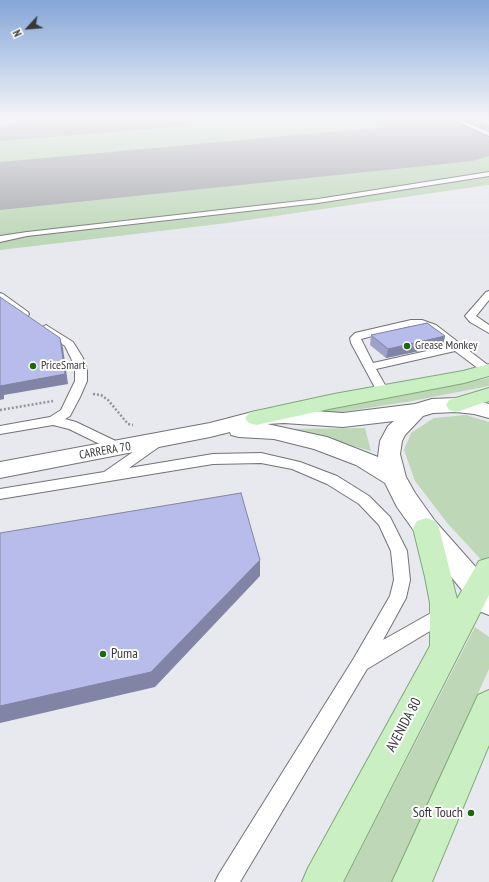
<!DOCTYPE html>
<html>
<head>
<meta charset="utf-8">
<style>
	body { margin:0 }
	#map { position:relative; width:489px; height:882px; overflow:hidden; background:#e8e9ef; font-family:"PT Sans Narrow",sans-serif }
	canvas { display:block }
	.north { position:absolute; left:8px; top:8px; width:40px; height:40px; -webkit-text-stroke:3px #fff; paint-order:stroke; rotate:244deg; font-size:11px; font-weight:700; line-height:16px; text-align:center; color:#38383b }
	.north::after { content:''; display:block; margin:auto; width:14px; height:18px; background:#38383b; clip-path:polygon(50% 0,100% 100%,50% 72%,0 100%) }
</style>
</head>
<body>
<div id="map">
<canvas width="489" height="882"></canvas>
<div class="north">N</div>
</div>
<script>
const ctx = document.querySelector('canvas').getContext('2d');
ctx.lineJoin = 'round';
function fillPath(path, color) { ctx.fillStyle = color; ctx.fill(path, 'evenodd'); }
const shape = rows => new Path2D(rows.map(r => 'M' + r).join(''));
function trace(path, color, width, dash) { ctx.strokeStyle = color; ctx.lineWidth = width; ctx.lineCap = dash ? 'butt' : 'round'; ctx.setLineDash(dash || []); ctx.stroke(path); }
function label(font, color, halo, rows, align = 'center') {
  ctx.font = font + ' "PT Sans Narrow",sans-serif'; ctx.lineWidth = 4; ctx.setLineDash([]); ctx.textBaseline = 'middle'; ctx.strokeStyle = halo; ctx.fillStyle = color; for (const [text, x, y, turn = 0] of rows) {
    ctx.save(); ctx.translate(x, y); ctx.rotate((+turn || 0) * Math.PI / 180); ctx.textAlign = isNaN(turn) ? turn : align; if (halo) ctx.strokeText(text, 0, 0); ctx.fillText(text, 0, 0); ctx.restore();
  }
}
fillPath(shape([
	[0,118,469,118,489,127,489,185,227,223,0,250]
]), '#dcdeec');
fillPath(shape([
	[52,118,115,118,52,123],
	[261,118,349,118,376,124,382,126,387,131,386,134,371,137,0,171,0,140],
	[410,118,453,119,489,135,489,148,476,138,460,130],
	[489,152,489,173,319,200,262,206,263,207,313,203,412,186,489,175,489,185,487,185,227,223,0,250,0,202],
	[489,378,489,386,412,401,342,412,317,412],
	[466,415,489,422,489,568,448,524,415,481,404,450,411,433,434,418],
	[365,428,371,451,310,434,280,429],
	[475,627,489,637,489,669,393,882,344,882]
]), '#bdd7b7');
fillPath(shape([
	[85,118,198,118,194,123,185,126,0,141,0,125,85,118],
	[368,118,413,118,438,124,453,130,459,139,453,147,436,152,426,150,422,144,426,138,372,123,368,118]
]), '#a4a5aa');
fillPath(shape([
	[472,119,489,124,489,156,472,161,0,210,0,162,472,119]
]), '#a4a5aa');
const lane = shape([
	[449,118,457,118,489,132,489,136,449,118],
	[489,172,489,176,318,203,27,236,0,242,0,236,27,232,318,199,489,172],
	[489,291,489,300,476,316,489,325,489,333,470,322,465,316,486,292,489,291],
	[0,293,3,294,28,312,29,314,28,316,20,316,0,301,0,293],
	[411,320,422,320,436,325,489,366,489,373,483,372,455,351,376,369,389,392,387,395,379,395,351,343,350,338,355,333,411,320],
	[411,326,421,326,428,329,449,346,373,363,361,339,411,326],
	[46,325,73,342,83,358,87,370,87,381,80,397,70,416,65,419,76,422,124,445,126,448,124,451,119,453,114,451,69,429,53,425,0,434,0,426,50,417,61,410,75,381,75,370,71,358,65,346,42,330,41,328,46,325],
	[158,436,163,438,164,441,163,444,129,468,213,454,261,453,300,462,337,476,369,496,390,517,407,551,410,580,406,598,383,640,438,609,444,606,450,609,452,614,450,619,367,669,240,882,215,882,219,874,354,658,390,596,394,580,391,551,379,525,359,504,327,484,292,469,261,463,213,464,0,499,0,489,104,472,153,438,158,436]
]);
const secondary = shape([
	[456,398,475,400,489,404,489,418,474,414,456,412,433,413,423,416,405,435,402,441,400,454,406,477,415,493,435,521,489,582,489,615,479,611,417,535,397,507,385,483,356,465,314,449,274,439,239,437,231,435,230,432,210,437,0,478,0,462,210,423,256,411,284,409,343,413,415,404,432,399,456,398],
	[394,421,388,426,380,441,378,457,327,437,267,424,284,423,343,427,394,421]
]);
const primary = shape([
	[489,364,489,376,464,383,334,408,256,425,249,423,245,418,249,413,256,411,334,394,463,371,489,364],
	[489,388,489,401,456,412,449,410,446,405,449,400,489,388],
	[426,518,435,521,439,528,457,599,479,561,489,558,489,595,343,882,302,882,308,868,430,646,430,603,425,577,413,528,417,521,426,518],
	[489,690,489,745,432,882,392,882,478,695,489,690]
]);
trace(lane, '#727278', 2);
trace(secondary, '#727278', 2);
trace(primary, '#80a879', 2);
trace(shape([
	[93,394,101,395,108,400,128,424,133,425],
	[0,410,53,401]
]), '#939499', 2.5, [2, 2]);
fillPath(lane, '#fff');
fillPath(secondary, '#fff');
fillPath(primary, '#caefc3');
fillPath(shape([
	[371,335,445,336,443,346,386,358,370,345]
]), '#9ea2ca');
fillPath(shape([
	[445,336,443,346,386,358,388,349],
	[60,338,63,348,68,384,4,395,4,399,0,400,0,386],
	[260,560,260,576,155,687,0,723,0,706]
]), '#8184a4');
const building = shape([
	[0,297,60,338,65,374,0,386,0,390,0,297],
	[427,323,445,336,388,349,371,335,427,323],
	[241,493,260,560,151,672,0,706,0,533,241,493]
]);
fillPath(building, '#b8bceb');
trace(building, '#8184a4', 1);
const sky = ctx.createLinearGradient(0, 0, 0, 242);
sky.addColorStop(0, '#84a6d8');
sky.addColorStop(0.49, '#f5f5f8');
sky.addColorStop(1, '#f5f5f800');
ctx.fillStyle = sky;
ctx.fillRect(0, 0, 489, 242);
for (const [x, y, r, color] of [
	[407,346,4,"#1e6a0a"],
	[33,366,4,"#1e6a0a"],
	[103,654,4,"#1e6a0a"],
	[471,813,4,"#1e6a0a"]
]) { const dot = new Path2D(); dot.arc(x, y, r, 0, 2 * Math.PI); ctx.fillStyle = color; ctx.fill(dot); trace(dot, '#fff', 1.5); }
label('12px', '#38383b', '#fff', [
	["Grease Monkey",415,346],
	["PriceSmart",41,366]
], 'left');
label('12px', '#38383b', '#fff', [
	["CARRERA 70",105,451,-10]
]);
label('14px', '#38383b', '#fff', [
	["Puma",111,654],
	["Soft Touch",463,813,"right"]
], 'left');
label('14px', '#38383b', '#fff', [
	["AVENIDA 80",404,725,-62]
]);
</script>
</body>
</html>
